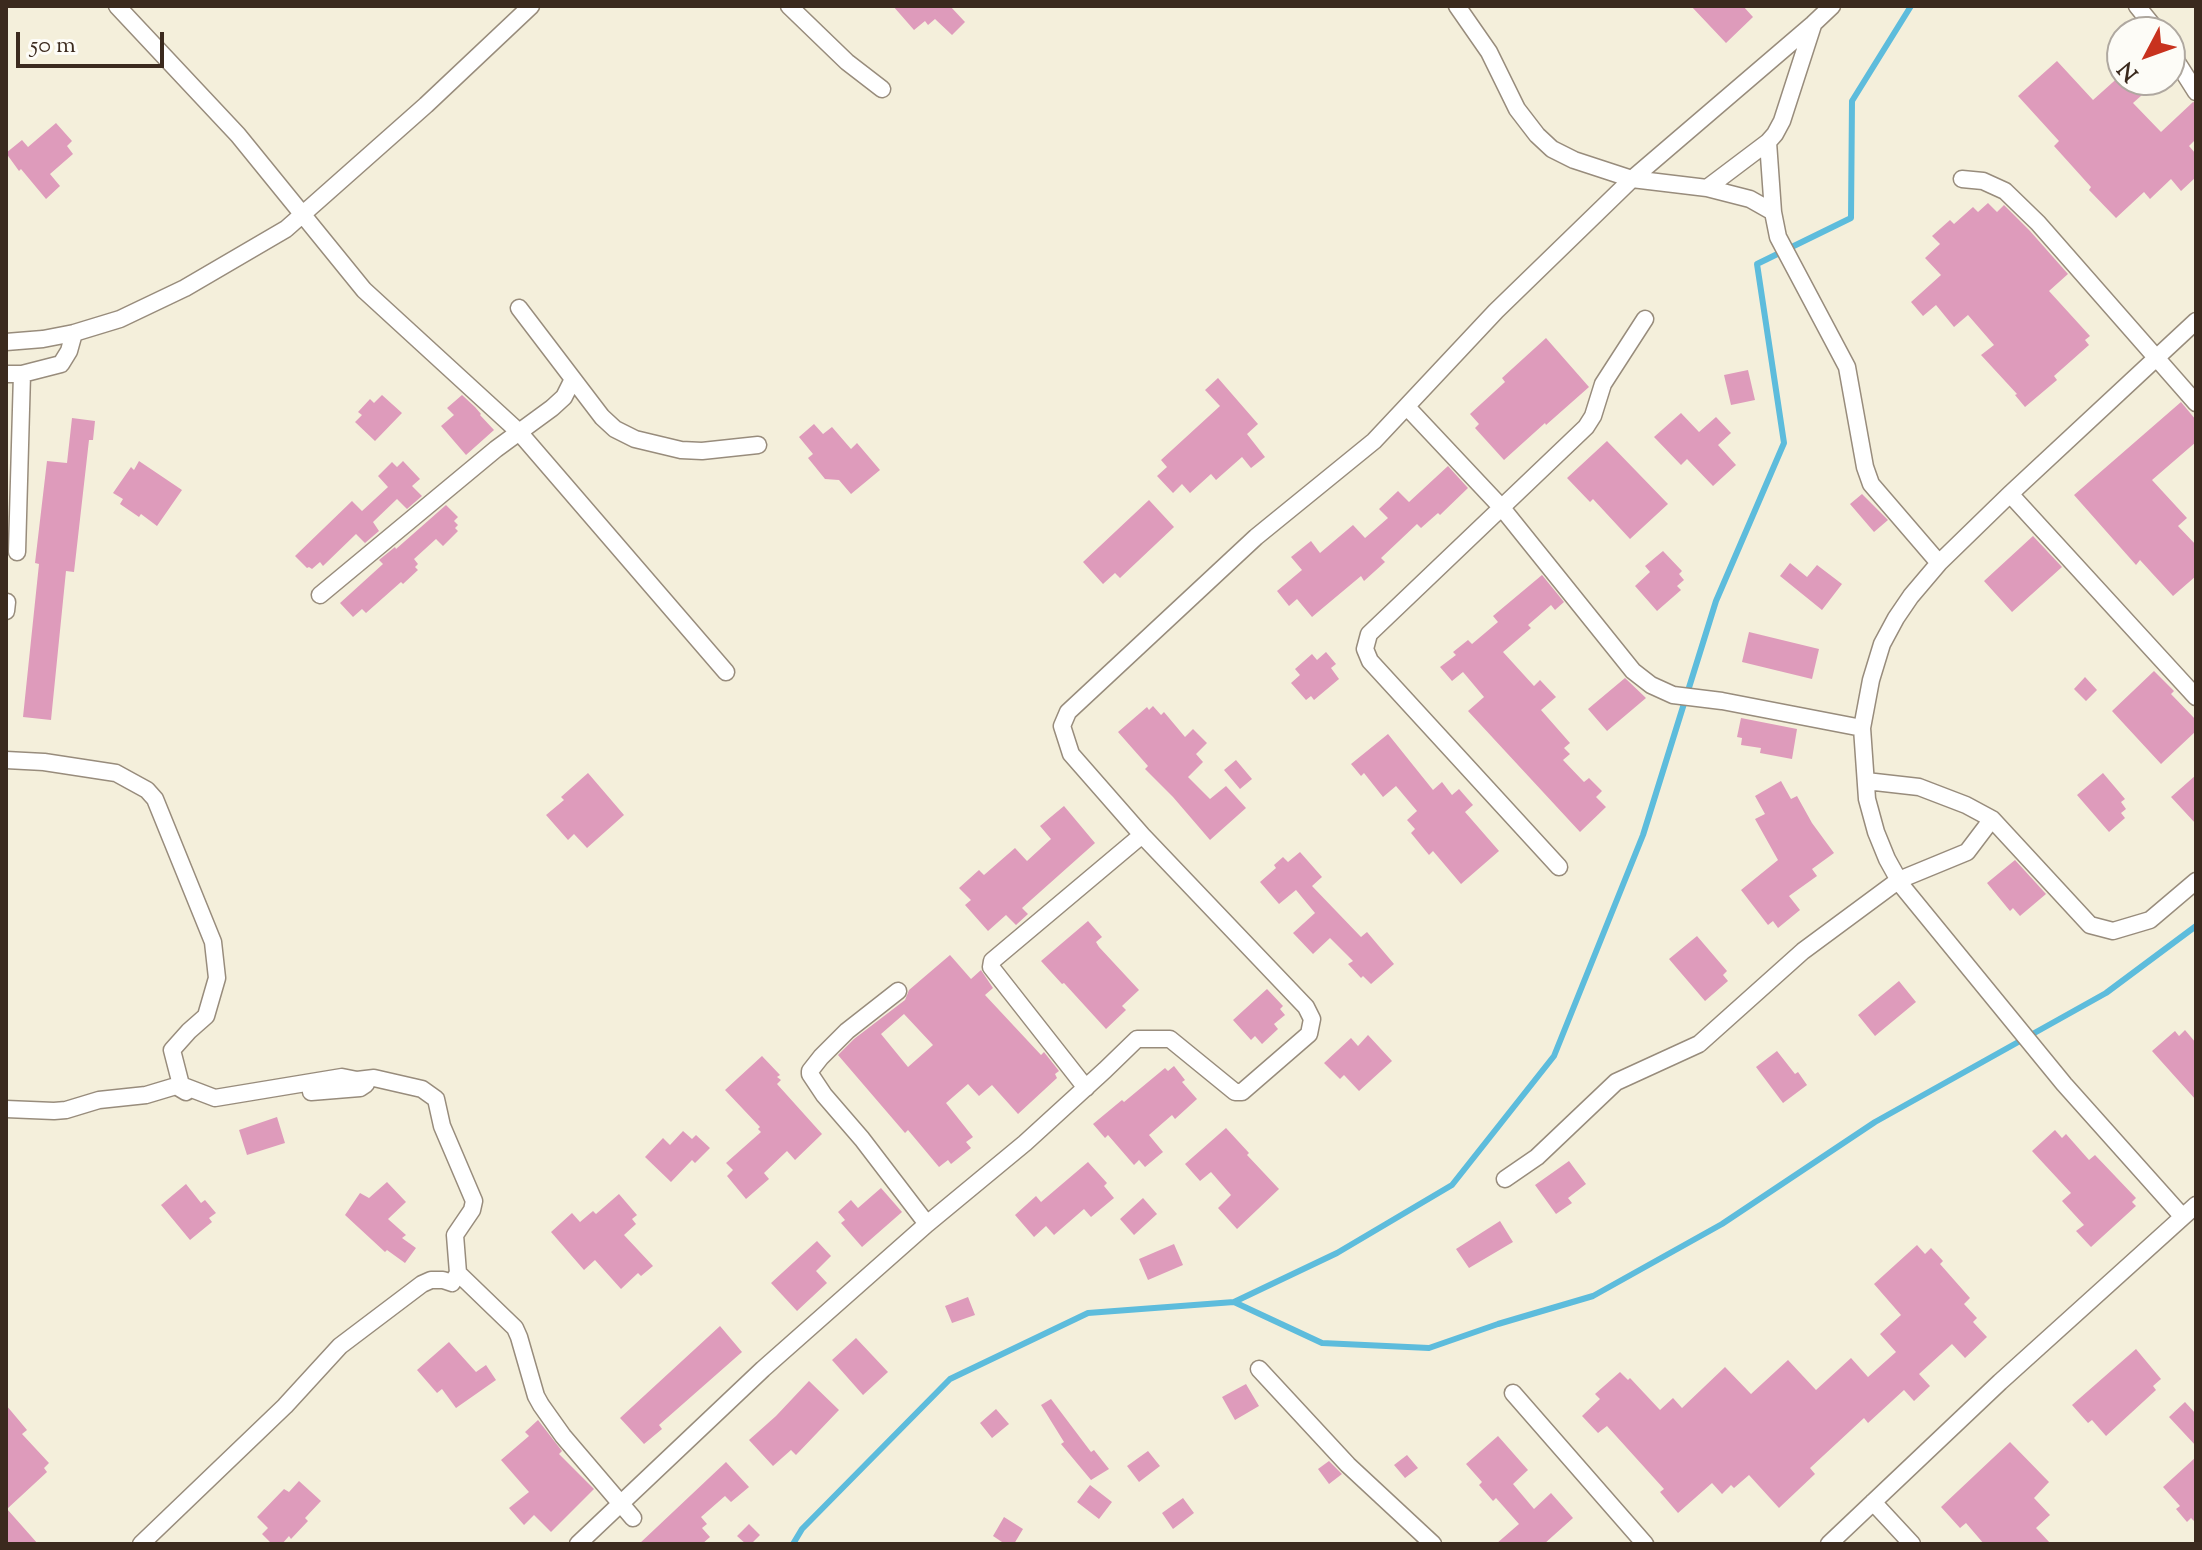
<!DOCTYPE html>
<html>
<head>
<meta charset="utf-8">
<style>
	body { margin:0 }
	#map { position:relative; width:2202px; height:1550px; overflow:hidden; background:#f4efdb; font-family:"Sorts Mill Goudy",serif }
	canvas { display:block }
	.frame { position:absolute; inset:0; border:8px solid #3b2a1e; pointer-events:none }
	.north { position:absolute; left:2106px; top:16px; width:80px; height:80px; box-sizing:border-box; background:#fdfcf7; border:2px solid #afa8a0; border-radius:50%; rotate:229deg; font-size:22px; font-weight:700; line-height:32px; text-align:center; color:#3b2a1e }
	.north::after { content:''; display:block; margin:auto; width:28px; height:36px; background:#c8321e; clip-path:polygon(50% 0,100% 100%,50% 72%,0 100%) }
	.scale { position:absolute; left:16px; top:32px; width:148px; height:36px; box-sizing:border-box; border:4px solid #3b2a1e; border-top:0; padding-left:10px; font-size:24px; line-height:28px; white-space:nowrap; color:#3b2a1e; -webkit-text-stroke:6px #fdfcf7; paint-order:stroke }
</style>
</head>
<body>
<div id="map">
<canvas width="2202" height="1550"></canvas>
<div class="frame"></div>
<div class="north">N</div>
<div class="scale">50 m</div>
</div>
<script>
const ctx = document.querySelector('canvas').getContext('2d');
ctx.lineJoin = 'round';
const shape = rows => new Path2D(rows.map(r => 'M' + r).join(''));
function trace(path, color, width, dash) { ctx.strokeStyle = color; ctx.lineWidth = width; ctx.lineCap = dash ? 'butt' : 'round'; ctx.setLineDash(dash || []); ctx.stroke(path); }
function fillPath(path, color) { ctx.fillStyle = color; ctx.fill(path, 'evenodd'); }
trace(shape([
	[1234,1302,1322,1343,1429,1348,1498,1324,1593,1296,1722,1224,1875,1122,2106,993,2196,926],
	[793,1544,802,1529,950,1379,1088,1313,1234,1302,1337,1253,1452,1185,1554,1056,1643,835,1716,601,1784,443,1757,264,1851,218,1852,101,1911,6]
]), '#5dbcdc', 6);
fillPath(shape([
	[893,6,950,6,965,22,952,35,935,19,928,25,925,21,914,30],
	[1691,6,1743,6,1753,17,1726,43],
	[2057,61,2093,100,2122,74,2122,80,2129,80,2142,95,2133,103,2161,132,2193,102,2196,103,2196,139,2189,146,2196,154,2196,177,2181,191,2171,179,2150,199,2144,192,2116,218,2089,190,2091,187,2054,146,2059,141,2018,96],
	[56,123,72,141,67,146,73,154,50,174,60,186,46,199,21,169,19,171,6,153,22,140,28,147],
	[1988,203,1997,212,2004,205,2030,231,2068,274,2049,291,2090,336,2085,340,2089,345,2054,376,2057,380,2025,407,2015,395,2017,394,1981,355,1994,345,1968,315,1954,327,1936,305,1923,316,1911,302,1941,275,1925,258,1940,244,1932,236,1950,220,1954,224,1973,207,1978,212],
	[1546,338,1589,387,1546,425,1545,423,1504,460,1475,428,1479,424,1470,414,1505,382,1502,378],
	[1748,370,1755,400,1731,405,1724,375],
	[1218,378,1258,424,1247,434,1265,457,1251,468,1242,457,1216,480,1211,474,1190,493,1182,484,1173,493,1157,476,1167,467,1161,460,1220,406,1205,390],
	[382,395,402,413,375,441,355,422,362,415,358,412,370,399,374,403],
	[462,395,475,407,481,414,480,415,494,430,466,455,441,426,454,415,447,408],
	[2181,402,2196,420,2196,442,2152,480,2187,518,2178,526,2196,545,2196,576,2173,596,2140,560,2136,565,2074,495],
	[1681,413,1699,432,1716,417,1731,433,1718,445,1736,465,1713,486,1687,459,1681,465,1654,437],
	[72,418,95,421,93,440,89,440,74,572,66,571,51,720,23,717,39,564,35,563,47,461,67,463],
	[814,424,823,434,832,427,851,449,857,443,880,470,851,494,839,480,825,479,808,458,813,454,799,437],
	[1607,441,1668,504,1630,539,1593,499,1590,502,1567,478],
	[139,461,182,490,157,526,141,514,139,517,120,504,123,499,113,493,131,467,134,470],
	[403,461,420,479,412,486,422,496,407,509,397,499,373,522,379,531,365,543,356,534,323,566,320,562,312,569,309,567,307,568,295,556,352,501,362,511,388,487,378,476,392,462,397,467],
	[1448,466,1468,488,1440,515,1438,513,1421,528,1417,524,1381,558,1385,562,1364,581,1361,576,1312,617,1297,599,1289,606,1277,591,1302,570,1291,557,1311,541,1320,553,1353,525,1365,538,1388,518,1379,509,1398,491,1409,502],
	[1862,494,1888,520,1874,532,1850,504],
	[1149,500,1174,527,1120,578,1115,573,1103,584,1083,562],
	[446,505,458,517,454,521,458,525,455,528,458,531,443,546,436,539,414,559,418,564,415,567,418,570,403,584,401,582,366,613,362,609,353,617,340,603,383,564,379,560,395,547,396,549],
	[2033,536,2062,567,2012,612,1984,581],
	[1663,551,1682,571,1679,574,1684,580,1677,586,1681,590,1657,611,1635,586,1650,572,1645,566],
	[1790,563,1807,577,1817,565,1842,584,1822,610,1780,576],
	[1542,575,1564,602,1555,610,1551,605,1528,625,1531,628,1503,652,1534,686,1540,680,1556,697,1541,710,1570,743,1564,748,1570,754,1563,760,1584,782,1589,778,1602,791,1596,797,1606,807,1580,832,1468,711,1484,697,1463,672,1452,681,1440,667,1456,655,1453,652,1468,640,1472,644,1498,622,1493,616],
	[1749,632,1819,649,1812,679,1742,662],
	[1326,652,1336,664,1331,668,1339,679,1314,700,1311,696,1306,700,1291,683,1300,675,1295,669,1312,654,1317,660],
	[2154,671,2174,691,2171,694,2196,720,2196,731,2161,764,2112,711],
	[2085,677,2097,690,2086,701,2074,689],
	[1625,678,1646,698,1607,731,1588,709],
	[1153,706,1161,715,1164,712,1185,737,1193,729,1207,743,1196,754,1203,762,1188,777,1210,799,1226,786,1246,808,1210,840,1173,797,1145,769,1148,766,1118,732,1147,707,1149,710],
	[1741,718,1797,729,1792,759,1760,753,1761,748,1741,745,1742,738,1737,737],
	[1388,734,1433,790,1442,782,1452,795,1459,789,1473,805,1465,812,1499,851,1461,884,1433,851,1429,855,1411,833,1415,829,1407,820,1417,811,1396,786,1383,797,1364,773,1361,776,1351,764],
	[1236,760,1252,779,1240,789,1224,770],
	[588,773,624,815,587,848,574,834,568,840,546,815,564,800,561,797],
	[2103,773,2125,799,2121,802,2126,809,2121,813,2125,818,2109,832,2077,795],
	[2196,775,2196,824,2171,797],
	[1781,781,1791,799,1797,796,1812,823,1834,853,1812,869,1817,876,1789,896,1800,910,1778,928,1773,921,1768,925,1741,890,1778,860,1755,819,1765,814,1755,796],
	[1064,806,1095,843,1022,908,1028,914,1016,925,1006,915,988,931,965,905,971,900,959,888,979,870,984,875,1015,848,1027,861,1051,839,1040,826],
	[1300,852,1322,877,1312,886,1361,937,1367,932,1394,964,1371,984,1363,976,1361,978,1348,964,1353,961,1330,938,1313,954,1293,933,1315,913,1296,890,1279,904,1260,882,1276,868,1274,865,1283,857,1288,862],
	[2015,860,2046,894,2020,916,2013,908,2010,911,1987,883],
	[1088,921,1102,937,1096,942,1099,947,1139,990,1122,1006,1126,1010,1106,1029,1064,983,1062,984,1041,961],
	[1697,936,1727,971,1723,975,1728,981,1705,1001,1669,959],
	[950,955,971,979,981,970,993,988,985,995,1041,1055,1044,1052,1059,1071,1055,1074,1057,1078,1018,1114,992,1085,979,1096,968,1084,946,1103,973,1137,966,1142,971,1148,951,1164,948,1160,939,1167,908,1130,905,1133,838,1055,854,1039,905,1000,909,990],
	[904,1014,933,1045,908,1067,881,1034],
	[1899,981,1916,1002,1875,1036,1858,1015],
	[1267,989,1283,1006,1280,1009,1285,1015,1274,1024,1278,1029,1262,1044,1255,1036,1251,1040,1233,1020],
	[2185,1030,2196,1043,2196,1100,2152,1051,2175,1031,2179,1036],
	[1368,1035,1392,1061,1359,1091,1344,1075,1340,1079,1324,1063,1351,1038,1358,1046],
	[1777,1051,1795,1074,1798,1072,1807,1085,1783,1103,1756,1067],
	[762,1056,780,1075,777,1077,781,1080,777,1084,822,1134,795,1160,787,1151,764,1173,769,1179,746,1199,727,1176,733,1170,726,1163,761,1132,758,1129,760,1127,725,1090],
	[1174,1066,1185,1080,1182,1082,1197,1099,1175,1119,1172,1115,1149,1135,1163,1152,1145,1167,1139,1160,1134,1165,1108,1135,1105,1138,1093,1124,1122,1100,1124,1102,1165,1068,1168,1071],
	[277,1117,285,1143,247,1155,239,1130],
	[1226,1128,1249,1153,1247,1155,1279,1189,1237,1229,1218,1208,1231,1195,1211,1172,1200,1181,1185,1164],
	[2055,1130,2062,1138,2066,1134,2089,1160,2095,1155,2136,1198,2132,1202,2136,1206,2091,1247,2076,1231,2084,1225,2062,1201,2071,1193,2032,1151],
	[683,1131,692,1139,696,1135,710,1148,695,1163,692,1160,671,1182,645,1157,663,1138,670,1145],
	[1569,1161,1586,1184,1568,1198,1572,1203,1556,1214,1535,1185],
	[1088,1162,1107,1183,1104,1186,1114,1198,1091,1217,1084,1209,1054,1235,1046,1226,1034,1237,1015,1215,1036,1196,1041,1202],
	[387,1182,406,1202,388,1219,406,1235,402,1238,416,1248,405,1263,387,1250,385,1252,345,1215,360,1193,369,1198],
	[186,1184,201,1203,205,1200,216,1213,209,1218,212,1222,190,1240,161,1205],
	[881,1188,902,1212,862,1247,841,1223,845,1220,838,1212,851,1200,858,1208],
	[619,1194,637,1215,632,1219,636,1224,624,1235,653,1266,641,1276,638,1273,621,1289,595,1260,584,1270,551,1232,572,1213,580,1222,593,1211,596,1214],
	[1143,1198,1157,1214,1134,1235,1120,1219],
	[1500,1221,1513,1242,1469,1268,1456,1249],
	[817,1241,831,1256,816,1271,827,1283,797,1311,771,1283],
	[1174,1244,1183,1265,1148,1280,1139,1259],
	[1917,1245,1925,1254,1931,1248,1943,1261,1940,1264,1970,1298,1964,1304,1977,1318,1973,1322,1987,1337,1965,1358,1952,1344,1919,1374,1930,1386,1914,1401,1904,1390,1868,1423,1864,1418,1810,1468,1815,1474,1779,1508,1749,1475,1734,1488,1731,1485,1722,1494,1712,1483,1678,1513,1660,1492,1664,1489,1607,1426,1598,1433,1582,1416,1600,1399,1595,1394,1620,1372,1628,1380,1630,1378,1660,1410,1673,1398,1682,1408,1725,1367,1751,1394,1788,1360,1816,1390,1851,1358,1868,1377,1896,1352,1880,1334,1901,1315,1874,1284],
	[968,1297,975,1315,952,1323,945,1306],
	[720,1326,742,1352,659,1425,662,1429,644,1444,620,1418],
	[856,1338,888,1372,863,1395,832,1360],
	[449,1342,476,1372,486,1365,496,1380,456,1408,442,1389,437,1393,417,1370],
	[2136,1349,2161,1379,2153,1386,2156,1390,2106,1436,2092,1420,2088,1423,2072,1405],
	[809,1381,839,1410,796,1455,791,1450,773,1466,749,1440,776,1416],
	[1246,1384,1259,1406,1235,1420,1222,1397],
	[1051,1399,1091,1452,1094,1450,1109,1469,1091,1480,1061,1444,1064,1442,1041,1405],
	[2185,1402,2196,1414,2196,1446,2169,1417],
	[6,1405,27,1430,22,1434,49,1463,44,1468,47,1472,7,1509,38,1544,6,1544],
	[996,1409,1009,1424,992,1438,980,1423],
	[538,1420,562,1451,559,1454,594,1489,551,1532,534,1515,524,1525,509,1508,529,1492,501,1460,529,1436,525,1432],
	[1498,1436,1528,1470,1513,1484,1534,1509,1551,1493,1573,1518,1544,1544,1496,1544,1519,1524,1496,1498,1493,1501,1479,1485,1482,1482,1466,1464],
	[2010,1442,2049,1482,2034,1498,2050,1515,2036,1528,2051,1544,1984,1544,1966,1523,1960,1528,1941,1507],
	[1148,1451,1160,1466,1139,1482,1127,1466],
	[1407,1455,1418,1468,1405,1478,1394,1465],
	[2196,1457,2196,1523,2191,1518,2187,1522,2176,1509,2180,1506,2163,1487],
	[1329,1461,1342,1474,1329,1484,1318,1469],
	[726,1462,749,1487,731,1502,725,1496,701,1517,707,1524,702,1528,710,1537,702,1544,639,1544],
	[299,1481,321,1501,305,1518,308,1521,291,1539,289,1536,282,1544,272,1544,262,1534,268,1528,257,1517,284,1489,289,1492],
	[1090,1485,1112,1502,1099,1519,1077,1502],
	[1183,1498,1194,1513,1173,1529,1162,1513],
	[1004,1517,1023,1529,1014,1544,1005,1544,993,1536],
	[749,1524,760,1535,751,1544,746,1544,737,1536]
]), '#de9bbb');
const minor = shape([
	[117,6,238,135,364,290,519,432,726,672],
	[789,6,847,62,882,89],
	[1457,6,1489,52,1517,109,1537,135,1552,149,1574,160,1632,179,1707,188,1750,199,1773,212],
	[2137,6,2158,32],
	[2170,51,2196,92],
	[1768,142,1773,212,1778,237,1847,367,1865,467,1871,484,1939,563],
	[1962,179,1983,181,2005,191,2038,223,2196,403],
	[1707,188,1768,142,1775,134,1782,121,1813,25],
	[519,308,602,417,615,429,635,439,681,450,702,451,758,445],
	[6,342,43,339,74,333,120,319,185,288,286,229,426,105,531,6],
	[6,374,22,374,17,552],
	[22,374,61,364,69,351,74,333],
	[1407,407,1502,508,1633,671,1651,685,1673,695,1722,701,1862,728],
	[2010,494,2196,697],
	[320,595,496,449,552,408,564,397,573,379],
	[6,611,7,602],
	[6,760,44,762,116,773,147,790,155,799,213,942,217,978,206,1016,189,1031,172,1050,181,1085,215,1098,342,1077,357,1080,374,1078,422,1089,436,1099,442,1126,474,1201,472,1210,455,1235,458,1273],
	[1866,781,1919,787,1966,805,1992,819,2090,925,2113,931,2150,920,2196,881],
	[1559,867,1370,661,1365,649,1369,634,1586,427,1593,416,1603,384,1645,319],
	[898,991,847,1031,821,1057,810,1071,810,1074,824,1095,862,1139,927,1224],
	[1086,1088,991,967,992,961,1142,835],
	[311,1092,360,1088,366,1084],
	[6,1109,54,1111,66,1110,99,1100,146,1095,176,1086,186,1092],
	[1505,1179,1537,1157,1616,1082,1699,1044,1803,951,1899,880,1967,852,1992,819],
	[2182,1216,2064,1084,1902,886,1887,859,1876,832,1867,799,1862,728,1871,680,1882,644,1896,618,1911,596,1939,563,2010,494,2196,321],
	[1259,1369,1348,1465,1433,1544],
	[1513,1393,1645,1544],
	[1873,1502,1912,1544],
	[141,1544,285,1406,340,1346,422,1284,431,1280,443,1280,452,1283,458,1273,515,1328,519,1337,536,1396,541,1405,563,1436,633,1518],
	[578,1544,763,1369,927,1224,1025,1143,1105,1070,1137,1039,1170,1039,1235,1092,1242,1092,1309,1034,1312,1019,1306,1007,1142,835,1071,754,1062,726,1068,712,1256,537,1374,441,1496,311,1632,179,1813,24,1832,6],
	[1829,1544,2000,1382,2196,1205]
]);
trace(minor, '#988c7c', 19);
trace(minor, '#fff', 16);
</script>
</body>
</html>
